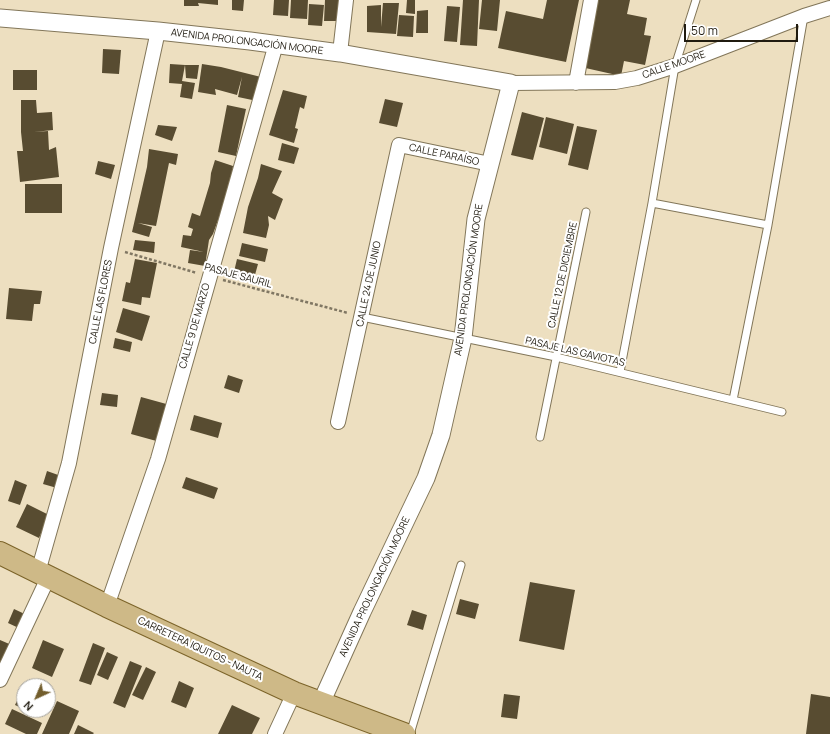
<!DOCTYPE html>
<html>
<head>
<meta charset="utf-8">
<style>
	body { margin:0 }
	#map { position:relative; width:830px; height:734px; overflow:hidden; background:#eddfc0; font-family:Manrope,sans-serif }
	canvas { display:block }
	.north { position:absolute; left:16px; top:678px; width:40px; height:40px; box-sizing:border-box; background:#fff; border:1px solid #a6a49f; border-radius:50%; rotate:224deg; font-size:11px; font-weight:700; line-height:16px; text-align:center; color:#201b10 }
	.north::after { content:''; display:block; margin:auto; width:14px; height:18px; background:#725d2c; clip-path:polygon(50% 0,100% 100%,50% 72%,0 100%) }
	.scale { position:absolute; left:684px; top:24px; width:114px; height:18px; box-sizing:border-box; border:2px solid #201b10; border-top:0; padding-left:5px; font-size:12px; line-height:14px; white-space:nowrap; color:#201b10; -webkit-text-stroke:3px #fff; paint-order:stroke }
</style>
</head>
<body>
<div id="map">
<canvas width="830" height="734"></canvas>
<div class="north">N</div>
<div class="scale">50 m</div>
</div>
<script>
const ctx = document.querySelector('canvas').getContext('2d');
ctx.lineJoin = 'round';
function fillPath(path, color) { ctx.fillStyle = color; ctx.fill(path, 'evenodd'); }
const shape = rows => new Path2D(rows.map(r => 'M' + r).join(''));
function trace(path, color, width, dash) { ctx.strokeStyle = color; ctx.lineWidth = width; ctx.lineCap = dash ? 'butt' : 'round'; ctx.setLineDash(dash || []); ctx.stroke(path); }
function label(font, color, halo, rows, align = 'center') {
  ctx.font = font + ' Manrope,sans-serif'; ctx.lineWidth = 4; ctx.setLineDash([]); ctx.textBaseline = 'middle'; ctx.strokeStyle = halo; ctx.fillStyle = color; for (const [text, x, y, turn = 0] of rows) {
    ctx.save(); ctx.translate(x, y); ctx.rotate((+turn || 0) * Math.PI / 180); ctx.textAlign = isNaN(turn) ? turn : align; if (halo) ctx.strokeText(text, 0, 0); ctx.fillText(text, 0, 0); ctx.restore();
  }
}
fillPath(shape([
	[184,0,218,0,218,5,198,3,199,6,184,6],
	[232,0,244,0,243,11,232,10],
	[274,0,289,0,288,16,273,15],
	[291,0,308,0,307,19,290,18],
	[325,0,342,0,342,21,324,21],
	[407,0,415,0,415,14,406,13],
	[463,0,479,0,477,46,460,45],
	[482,0,500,0,497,31,479,29],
	[547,0,579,0,566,62,498,48,506,11,543,19],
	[595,0,630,0,627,14,647,18,644,35,651,36,645,65,624,61,621,76,581,67],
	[383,3,399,3,396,34,367,32,367,6,381,5,381,27],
	[309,4,324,5,322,26,308,25],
	[447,6,460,7,457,42,444,41],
	[428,10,428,33,416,33,417,11],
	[399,15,414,16,413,37,397,36],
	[103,49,121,50,119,74,102,73],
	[170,64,185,65,182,81,195,83,192,99,180,97,182,84,169,83],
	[202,64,221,67,261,77,257,101,238,97,242,77,237,95,215,89,216,95,198,92],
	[185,65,199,65,197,79,186,78],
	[13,70,37,70,37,90,13,90],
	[283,90,307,96,304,109,300,107,295,128,298,129,294,143,269,135],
	[385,99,403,103,397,127,379,123],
	[21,100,36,100,37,113,52,112,53,130,34,132,48,131,49,150,56,147,59,177,20,182,17,151,23,151,21,132],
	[227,105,246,109,236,156,218,152],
	[522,112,544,118,533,160,511,155],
	[546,117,574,124,567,154,539,147],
	[158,125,177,127,172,141,155,135],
	[577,126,597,130,588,170,568,165],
	[282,143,299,148,294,164,278,160],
	[149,149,178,154,176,165,169,163,156,226,138,223,152,227,149,237,132,232,147,167],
	[215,160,233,166,232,181,213,234,209,240,205,266,188,263,190,250,204,252,181,247,183,235,191,236,193,229,188,227,192,213,200,216,210,183,211,173],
	[98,161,115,165,111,179,95,174],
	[261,164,282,171,272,193,283,199,275,220,268,216,269,225,266,238,243,233,248,207,258,178],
	[25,184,62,184,62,213,25,213],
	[135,240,155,242,154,253,133,250],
	[242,243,268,249,265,262,239,256],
	[135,259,157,263,150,298,142,297,141,305,122,301,126,282,130,283],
	[237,259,258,264,253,282,233,276],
	[9,288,42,291,40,304,34,304,32,321,6,319],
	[123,308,150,316,142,341,116,332],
	[115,338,132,342,130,352,113,348],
	[228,375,243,380,239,393,224,388],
	[102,393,118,395,117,407,100,405],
	[141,397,170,405,160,442,131,434],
	[194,415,222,423,218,438,190,430],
	[47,471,61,476,57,488,43,484],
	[186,477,218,488,214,499,182,488],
	[15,480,27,485,20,505,8,501],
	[27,504,49,515,39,538,16,527],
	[530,582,575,590,564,650,519,641],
	[460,599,479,604,475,619,456,614],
	[14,609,29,616,23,630,8,623],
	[412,610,427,615,423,630,407,625],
	[0,640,14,646,0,667],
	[43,640,64,649,52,677,32,668],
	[93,643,105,648,91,685,79,681],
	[107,652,118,657,108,680,97,675],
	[130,661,142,666,125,708,113,703],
	[146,667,156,672,143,700,132,695],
	[179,681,194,688,186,708,171,702],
	[24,686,24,709,15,705],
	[504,694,520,696,517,719,501,717],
	[811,694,830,697,830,734,806,734],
	[57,701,79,711,69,734,42,734],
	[232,705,260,718,252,734,218,734],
	[12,709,42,723,37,734,26,734,5,724],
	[78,725,94,733,93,734,74,734]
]), '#584c31');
const service = shape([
	[652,203,768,225],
	[362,317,556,357,782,412],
	[620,372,652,203,675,66,696,0],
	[733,400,768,225,804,16],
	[540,437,586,212],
	[410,734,461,565]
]);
const minor = shape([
	[340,53,346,0],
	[511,83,615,82,637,78,675,66,804,16,830,8],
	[576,83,591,0],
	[338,422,399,145,490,164],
	[38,572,69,463,111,248,158,31],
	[107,606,158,459,276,44],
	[0,680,48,578],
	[275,734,294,693]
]);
const tertiary = shape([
	[0,18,158,31,250,41,340,53,511,83,476,219,463,338,441,435,426,478,362,612,321,703]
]);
const primary = shape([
	[0,553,107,606,294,693,404,734]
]);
trace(service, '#827659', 9);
trace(minor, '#827659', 16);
trace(tertiary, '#827659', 19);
trace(primary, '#7c6429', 24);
trace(shape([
	[125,252,197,273],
	[223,280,348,313]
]), '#807763', 2.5, [3, 2]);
trace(service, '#fff', 7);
trace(minor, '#fff', 14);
trace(tertiary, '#fff', 17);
trace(primary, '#ceb987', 22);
label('10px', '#201b10', '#fff', [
	["AVENIDA PROLONGACIÓN MOORE",247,42,7],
	["CALLE MOORE",674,65,-19],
	["CALLE PARAÍSO",444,155,12],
	["CALLE 12 DE DICIEMBRE",563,275,-78],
	["PASAJE SAURIL",238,276,15],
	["AVENIDA PROLONGACIÓN MOORE",469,280,-82],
	["CALLE 24 DE JUNIO",369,284,-78],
	["CALLE LAS FLORES",101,302,-79],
	["CALLE 9 DE MARZO",195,326,-74],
	["PASAJE LAS GAVIOTAS",575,352,13],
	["AVENIDA PROLONGACIÓN MOORE",375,587,-65],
	["CARRETERA IQUITOS - NAUTA",200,649,25]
]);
</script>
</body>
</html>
